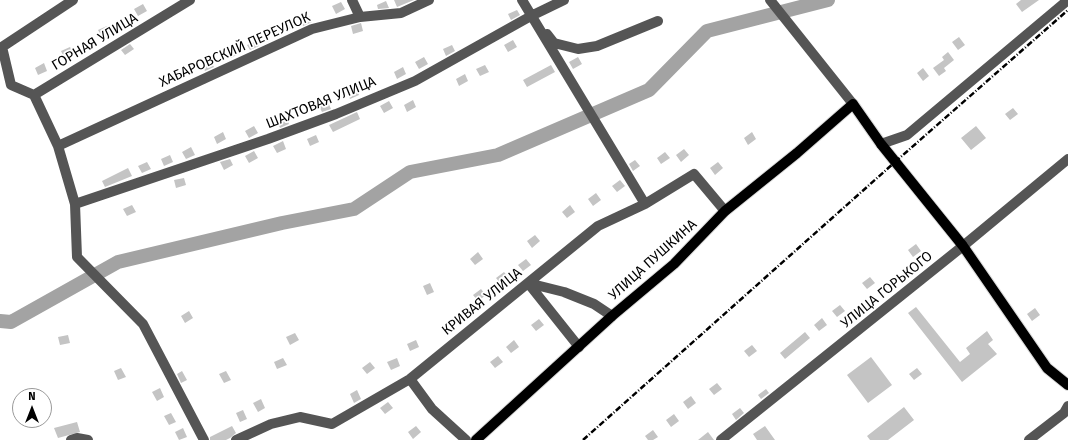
<!DOCTYPE html>
<html>
<head>
<meta charset="utf-8">
<style>
	body { margin:0 }
	#map { position:relative; width:1068px; height:440px; overflow:hidden; background:#fff; font-family:"Fira Sans",sans-serif }
	canvas { display:block }
	.north { position:absolute; left:12px; top:388px; width:40px; height:40px; box-sizing:border-box; background:#fff; border:1px solid #999; border-radius:50%; rotate:0deg; font-size:11px; font-weight:700; line-height:16px; text-align:center; color:#000 }
	.north::after { content:''; display:block; margin:auto; width:14px; height:18px; background:#000; clip-path:polygon(50% 0,100% 100%,50% 72%,0 100%) }
</style>
</head>
<body>
<div id="map">
<canvas width="1068" height="440"></canvas>
<div class="north">N</div>
</div>
<script>
const ctx = document.querySelector('canvas').getContext('2d');
ctx.lineJoin = 'round';
const shape = rows => new Path2D(rows.map(r => 'M' + r).join(''));
function trace(path, color, width, dash) { ctx.strokeStyle = color; ctx.lineWidth = width; ctx.lineCap = dash ? 'butt' : 'round'; ctx.setLineDash(dash || []); ctx.stroke(path); }
function fillPath(path, color) { ctx.fillStyle = color; ctx.fill(path, 'evenodd'); }
function label(font, color, halo, rows, align = 'center') {
  ctx.font = font + ' "Fira Sans",sans-serif'; ctx.lineWidth = 3.5; ctx.setLineDash([]); ctx.textBaseline = 'middle'; ctx.strokeStyle = halo; ctx.fillStyle = color; for (const [text, x, y, turn = 0] of rows) {
    ctx.save(); ctx.translate(x, y); ctx.rotate((+turn || 0) * Math.PI / 180); ctx.textAlign = isNaN(turn) ? turn : align; if (halo) ctx.strokeText(text, 0, 0); ctx.fillText(text, 0, 0); ctx.restore();
  }
}
trace(shape([
	[0,321,11,322,118,262,282,223,354,209,410,172,498,155,649,90,707,31,828,0]
]), '#a3a3a3', 14);
fillPath(shape([
	[394,0,414,0,397,7],
	[1021,0,1039,0,1022,12,1016,4],
	[386,1,389,8,378,9,377,5],
	[341,2,345,9,336,14,332,6],
	[143,4,147,11,138,16,134,9],
	[517,10,520,15,511,20,508,14],
	[309,16,312,22,303,26,300,20],
	[292,19,295,26,286,31,283,24],
	[361,23,363,31,353,34,351,26],
	[107,26,111,33,102,37,98,30],
	[959,37,965,45,958,50,952,42],
	[256,40,259,46,250,50,247,45],
	[513,40,517,47,508,52,504,45],
	[130,44,134,49,125,55,121,50],
	[452,45,455,51,446,56,443,49],
	[236,46,240,53,231,58,227,50],
	[70,47,74,54,65,59,61,51],
	[948,52,954,60,944,68,946,71,939,76,933,68,944,60,942,57],
	[424,57,428,64,419,69,415,62],
	[578,57,582,64,573,69,569,62],
	[211,61,214,67,205,71,202,66],
	[44,63,47,71,38,75,35,68],
	[485,65,489,72,480,76,476,69],
	[551,65,555,72,527,87,523,80],
	[403,67,406,74,397,79,394,72],
	[923,68,929,76,923,81,917,73],
	[465,74,468,81,459,86,456,79],
	[356,88,359,95,350,99,347,92],
	[413,100,416,107,407,112,404,105],
	[389,101,393,108,384,113,380,106],
	[328,102,331,109,322,112,319,106],
	[1013,108,1018,114,1010,120,1005,114],
	[357,112,360,119,333,132,329,125],
	[286,116,289,124,280,128,277,121],
	[254,126,258,133,249,138,245,131],
	[976,126,986,138,971,150,961,138],
	[223,132,226,139,217,144,214,137],
	[752,132,756,139,748,145,744,138],
	[316,135,319,142,310,146,307,139],
	[283,141,286,149,277,153,273,146],
	[191,147,195,155,186,159,182,152],
	[684,149,689,155,681,162,676,155],
	[254,151,258,158,249,163,245,156],
	[665,152,670,158,661,164,657,158],
	[170,155,173,162,164,166,161,159],
	[230,159,233,165,224,170,220,162],
	[635,160,640,166,633,171,629,164],
	[147,162,151,169,142,173,138,166],
	[718,162,723,168,715,175,710,168],
	[128,168,132,176,105,187,102,181],
	[184,178,186,185,176,188,174,180],
	[620,180,625,186,617,192,612,186],
	[596,193,601,200,593,206,588,199],
	[132,205,136,212,127,216,123,209],
	[570,205,575,212,567,218,562,212],
	[535,235,540,241,532,248,527,241],
	[916,244,921,251,913,257,908,250],
	[478,252,483,259,475,265,470,259],
	[526,259,531,265,523,271,518,265],
	[504,272,509,278,501,284,496,278],
	[870,277,875,283,867,289,862,283],
	[430,283,434,292,427,295,423,286],
	[481,289,486,295,478,301,473,295],
	[840,305,845,311,837,317,832,311],
	[916,307,960,362,970,354,966,348,987,331,993,340,988,344,997,354,962,382,908,313],
	[1035,308,1040,315,1032,321,1027,314],
	[189,311,193,318,185,323,181,316],
	[822,318,827,325,819,331,814,325],
	[539,319,544,325,536,331,531,325],
	[805,332,810,338,785,359,780,353],
	[295,333,299,340,290,345,286,337],
	[68,335,70,343,60,345,58,337],
	[416,340,419,347,410,351,407,344],
	[514,340,519,347,511,353,506,347],
	[752,345,757,351,749,357,744,351],
	[498,356,503,362,495,368,490,362],
	[871,357,892,385,868,403,847,375],
	[283,358,287,365,277,369,274,362],
	[397,358,400,366,391,370,387,362],
	[370,362,375,368,367,374,362,368],
	[121,368,126,377,118,380,114,371],
	[917,368,922,374,914,380,909,374],
	[182,371,187,380,181,383,177,374],
	[226,371,231,380,224,383,219,374],
	[717,383,722,389,714,395,709,389],
	[160,388,164,397,157,401,152,392],
	[766,389,769,393,761,399,758,395],
	[357,390,361,399,354,403,350,394],
	[691,396,696,403,688,409,683,402],
	[261,399,265,408,258,412,253,403],
	[388,402,393,408,385,414,380,408],
	[904,407,914,420,888,440,870,440,867,436],
	[740,408,744,413,736,420,732,414],
	[243,410,247,419,240,422,236,413],
	[171,413,176,422,169,425,164,416],
	[674,414,679,421,671,427,666,420],
	[77,422,80,432,58,438,54,428],
	[232,426,236,433,230,438,226,440,210,440,210,437],
	[416,426,421,432,413,439,408,432],
	[765,426,775,440,757,440,753,434],
	[183,428,187,437,179,440,175,432],
	[653,430,658,437,653,440,648,440,645,436],
	[708,432,714,440,698,440]
]), '#c4c4c4');
const major = shape([
	[476,440,612,316,674,264,725,211,797,153,853,104,881,144,963,246,1047,368,1068,385]
]);
trace(major, '#dbdbdb', 12);
trace(shape([
	[73,0,2,47,11,85,34,95,58,146,75,204,77,257,143,324,204,440],
	[352,0,360,17],
	[522,0,645,204],
	[770,0,853,104],
	[547,34,554,43,578,49,597,46,658,21],
	[34,95,190,0],
	[881,144,907,135,1068,0],
	[58,146,312,29,360,17,401,13,429,0],
	[75,204,268,139,336,114,415,81,531,16,564,0],
	[579,347,528,283,564,292,594,304,612,316],
	[410,379,432,409,466,440],
	[71,440,77,438,88,440],
	[236,440,271,424,300,417,332,424,410,379,598,226,645,204,694,174,725,211],
	[721,440,963,246,1068,159],
	[1029,440,1064,413,1068,406]
]), '#555', 10);
trace(major, '#000', 10);
trace(shape([
	[583,440,895,162,1068,10]
]), '#000', 2.5, [6, 2, 1, 2]);
label('14px', '#000', '#fff', [
	["ГОРНАЯ УЛИЦА",95,42,-31],
	["ХАБАРОВСКИЙ ПЕРЕУЛОК",235,50,-24],
	["ШАХТОВАЯ УЛИЦА",321,103,-22],
	["УЛИЦА ПУШКИНА",653,260,-42],
	["УЛИЦА ГОРЬКОГО",887,290,-39],
	["КРИВАЯ УЛИЦА",482,302,-39]
]);
</script>
</body>
</html>
